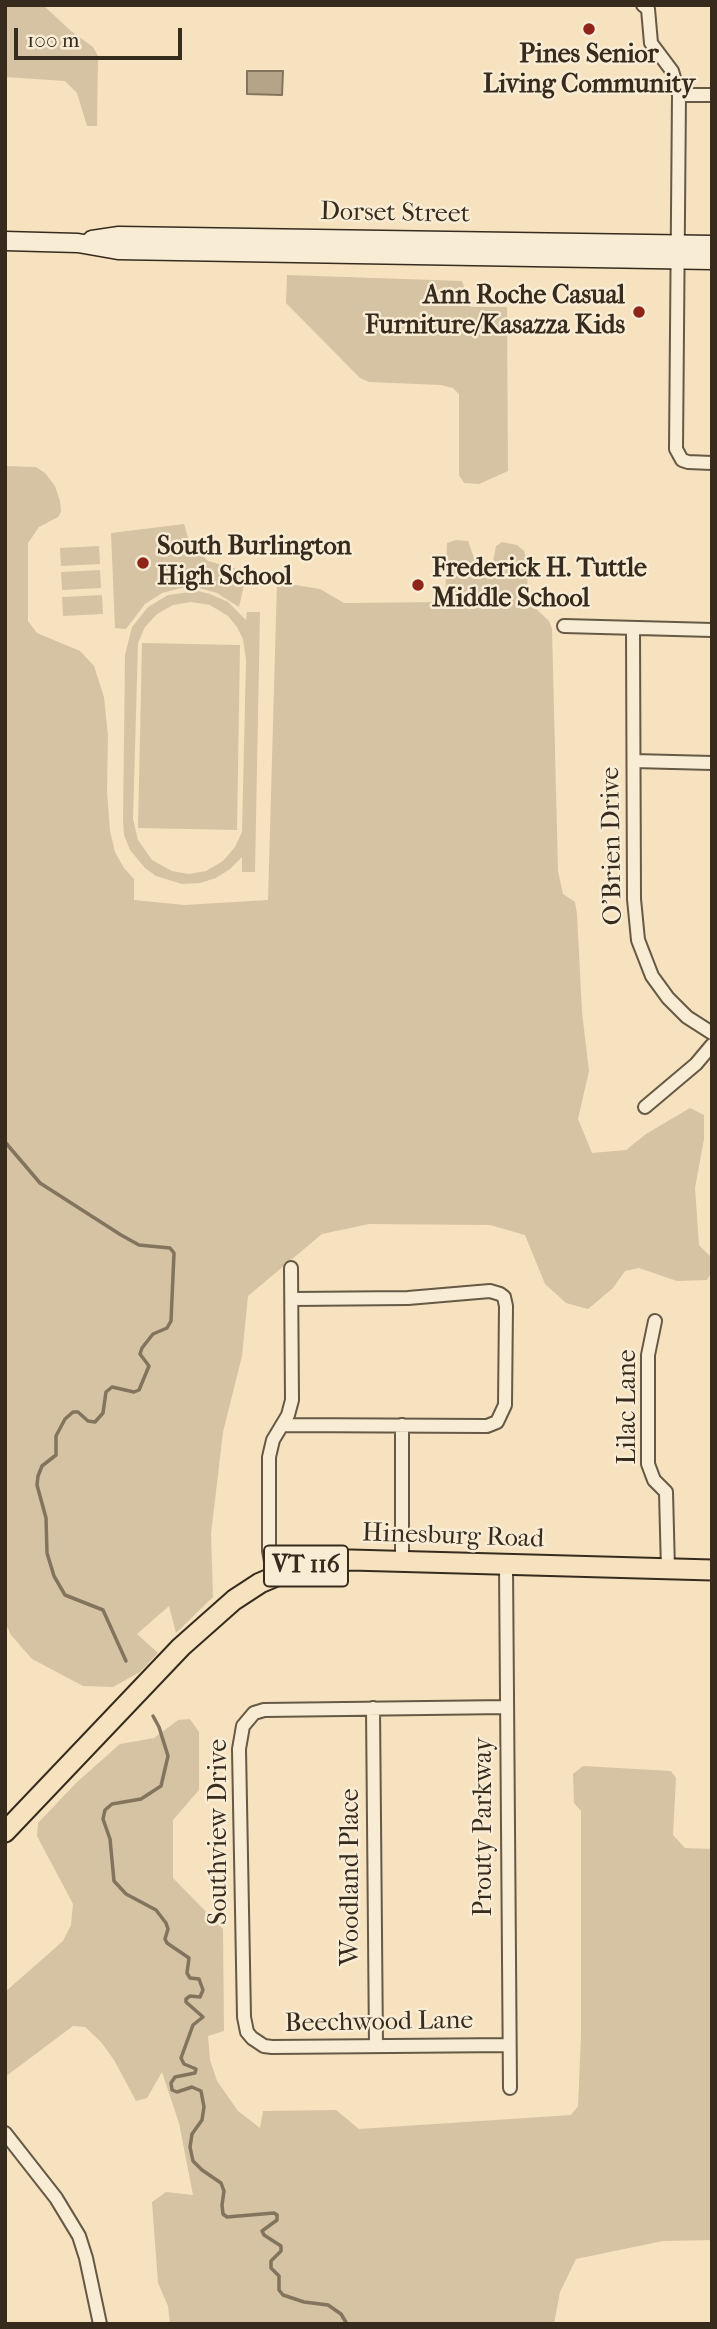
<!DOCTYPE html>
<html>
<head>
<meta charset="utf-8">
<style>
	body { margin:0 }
	#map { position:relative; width:717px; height:2329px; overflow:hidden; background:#f6e2be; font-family:"IM FELL French Canon",serif }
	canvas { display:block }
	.frame { position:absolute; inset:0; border:7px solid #362b1d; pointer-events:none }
	.scale { position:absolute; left:14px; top:28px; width:168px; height:32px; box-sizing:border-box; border:4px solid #362b1d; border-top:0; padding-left:9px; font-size:21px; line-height:24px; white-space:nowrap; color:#362b1d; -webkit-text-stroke:5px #f9ecd5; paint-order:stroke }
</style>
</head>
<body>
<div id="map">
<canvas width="717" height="2329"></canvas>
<div class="frame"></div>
<div class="scale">100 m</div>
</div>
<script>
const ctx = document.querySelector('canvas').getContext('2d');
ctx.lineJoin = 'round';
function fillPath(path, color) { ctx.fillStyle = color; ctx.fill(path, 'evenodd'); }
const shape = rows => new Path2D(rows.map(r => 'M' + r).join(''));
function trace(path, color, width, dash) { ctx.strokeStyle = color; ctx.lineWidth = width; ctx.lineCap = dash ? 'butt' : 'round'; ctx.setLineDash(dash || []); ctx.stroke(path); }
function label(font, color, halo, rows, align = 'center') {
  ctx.font = font + ' "IM FELL French Canon",serif'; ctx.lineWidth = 5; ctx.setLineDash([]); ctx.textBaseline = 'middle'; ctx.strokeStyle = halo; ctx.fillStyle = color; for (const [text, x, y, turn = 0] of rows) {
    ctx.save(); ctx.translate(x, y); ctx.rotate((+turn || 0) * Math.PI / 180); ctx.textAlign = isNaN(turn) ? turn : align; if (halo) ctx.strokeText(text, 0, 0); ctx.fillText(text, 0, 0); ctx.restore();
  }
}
fillPath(shape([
	[5,5,43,5,71,31,93,47,98,56,97,126,87,126,77,93,65,81,5,77],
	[287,275,462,281,471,307,507,307,508,471,479,484,464,483,459,475,459,394,453,388,441,385,369,382,360,378,286,303],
	[5,466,36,467,45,473,55,486,60,501,61,512,58,517,39,527,28,543,28,621,37,633,80,651,94,666,104,697,108,736,107,791,110,831,115,852,124,868,134,879,134,900,184,905,268,900,277,582,320,589,344,603,445,602,447,543,456,540,468,541,475,561,493,562,496,546,502,542,517,545,524,551,528,563,527,593,530,603,549,621,552,629,558,871,563,894,575,902,577,914,582,1012,589,1071,578,1119,592,1153,626,1150,646,1134,690,1108,704,1115,704,1139,695,1188,699,1245,711,1257,712,1263,712,1271,707,1280,677,1281,639,1268,625,1271,613,1288,588,1309,566,1303,545,1284,525,1235,490,1225,369,1224,322,1234,248,1296,242,1356,223,1432,211,1534,213,1597,176,1633,169,1606,137,1634,158,1653,140,1672,113,1687,83,1686,32,1659,11,1635,5,1622],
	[184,524,189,541,208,561,247,572,239,607,217,593,199,588,181,588,162,593,145,604,126,629,115,628,111,533],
	[99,546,100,564,61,566,60,548],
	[100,570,101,588,62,590,61,572],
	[198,591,210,594,228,602,246,620,247,612,260,612,255,872,242,872,242,857,230,869,216,878,200,883,182,884,156,876,145,868,130,850,124,835,123,820,125,655,132,627,148,607,168,595],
	[191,602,210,605,228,616,237,627,243,639,246,660,242,832,235,847,223,861,206,871,189,874,172,871,152,860,138,840,133,819,138,643,145,627,157,614,173,605],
	[102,595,103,614,63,616,62,597],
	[142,643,240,645,237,830,138,828],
	[190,1719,199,1732,199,1790,173,1820,173,1878,223,1929,224,2031,208,2036,210,2060,217,2081,238,2111,260,2128,263,2111,336,2110,359,2129,571,2115,578,2106,581,2035,581,1811,574,1803,573,1774,583,1766,671,1771,676,1778,673,1835,685,1848,712,1849,712,2240,663,2241,576,2259,560,2292,554,2324,170,2324,168,2306,158,2283,152,2202,166,2192,193,2195,179,2123,162,2072,147,2098,136,2101,114,2060,101,2042,85,2027,73,2026,5,2077,5,1992,63,1941,71,1925,73,1904,37,1836,38,1823,76,1783,120,1744,154,1738,178,1720]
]), '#d5c3a3');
const water = shape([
	[247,71,283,71,282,95,247,94,247,71]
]);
fillPath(water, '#b5a487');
trace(water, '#82745d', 2);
trace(shape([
	[5,1142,40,1183,121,1235,139,1245,170,1248,174,1253,171,1321,167,1328,153,1334,142,1348,140,1354,149,1366,139,1390,134,1392,112,1387,106,1392,103,1413,95,1422,88,1421,78,1412,73,1412,65,1419,56,1436,56,1455,42,1466,38,1476,37,1485,46,1518,47,1553,54,1576,65,1595,103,1610,126,1661],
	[153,1716,159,1727,168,1756,161,1786,141,1799,112,1804,105,1810,103,1819,110,1839,114,1881,126,1894,156,1910,166,1923,168,1929,165,1939,167,1943,189,1958,187,1973,190,1978,199,1979,203,1990,200,1997,190,1996,186,1999,186,2002,203,2017,193,2025,181,2058,184,2064,196,2069,195,2073,175,2077,171,2083,172,2090,177,2092,192,2087,201,2091,204,2107,202,2120,192,2134,190,2147,193,2161,202,2170,221,2183,224,2191,222,2205,223,2214,227,2217,274,2213,277,2215,277,2220,262,2231,264,2235,281,2246,281,2251,271,2261,271,2268,279,2276,279,2290,283,2295,304,2302,328,2305,341,2314,347,2324]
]), '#82745d', 3.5);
const street = shape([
	[643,5,648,9,651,43,672,71,679,95,676,449,682,460,688,462,712,463],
	[679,95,712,95],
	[564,626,712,630],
	[633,629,634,899,638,940,652,976,668,998,687,1017,712,1033],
	[634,761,712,763],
	[645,1107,696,1064,712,1045],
	[655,1321,648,1355,648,1464,654,1480,666,1492,668,1570],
	[283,1425,487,1426,497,1422,505,1405,506,1306,504,1297,500,1294,490,1291,408,1298,292,1299],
	[402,1561,402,1425],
	[506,1565,510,2088],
	[274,1577,269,1551,269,1457,273,1440,288,1415,292,1400,291,1268],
	[507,1707,264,1710,254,1713,243,1726,239,1749,244,2017,247,2032,252,2038,264,2046,272,2047,509,2045],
	[373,1708,376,2046],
	[5,2133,56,2198,79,2236,86,2258,100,2324]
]);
const secondary = shape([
	[92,240,119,236,712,245],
	[5,241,78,243,118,250,712,260]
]);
const primary = shape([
	[5,1832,181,1647,234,1600,260,1583,286,1572,311,1565,351,1560,712,1570]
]);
trace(street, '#665945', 16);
trace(secondary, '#362b1d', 21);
trace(primary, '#362b1d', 23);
trace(street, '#f9ecd5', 12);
trace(secondary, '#f9ecd5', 18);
trace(primary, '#f6e2be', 19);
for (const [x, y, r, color] of [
	[589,29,7,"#8f2418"],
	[639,312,7,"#8f2418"],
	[143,563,7,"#8f2418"],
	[418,585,7,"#8f2418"]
]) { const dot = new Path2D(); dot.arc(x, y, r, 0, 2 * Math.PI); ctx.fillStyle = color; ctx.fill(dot); trace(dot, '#f9ecd5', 2.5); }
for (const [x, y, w] of [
	[306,1566,84]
]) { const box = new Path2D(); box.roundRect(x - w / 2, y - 20.5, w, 41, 5); ctx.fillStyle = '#f9ecd5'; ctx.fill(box); trace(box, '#362b1d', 2); }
label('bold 24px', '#362b1d', null, [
	["VT 116",306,1566]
]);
label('bold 26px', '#362b1d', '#f9ecd5', [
	["Pines Senior",589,56,"center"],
	["Living Community",589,86,"center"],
	["Ann Roche Casual",625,297,"right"],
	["Furniture/Kasazza Kids",625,327,"right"],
	["South Burlington",157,548],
	["High School",157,578],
	["Frederick H. Tuttle",432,570],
	["Middle School",432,600]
], 'left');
label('26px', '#362b1d', '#f9ecd5', [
	["Dorset Street",395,214,1],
	["O'Brien Drive",613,846,-91],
	["Lilac Lane",629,1407,-90],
	["Hinesburg Road",453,1537,2],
	["Prouty Parkway",485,1827,-90],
	["Southview Drive",220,1832,-90],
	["Woodland Place",352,1877,-90],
	["Beechwood Lane",379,2023,-1]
]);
</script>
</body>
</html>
